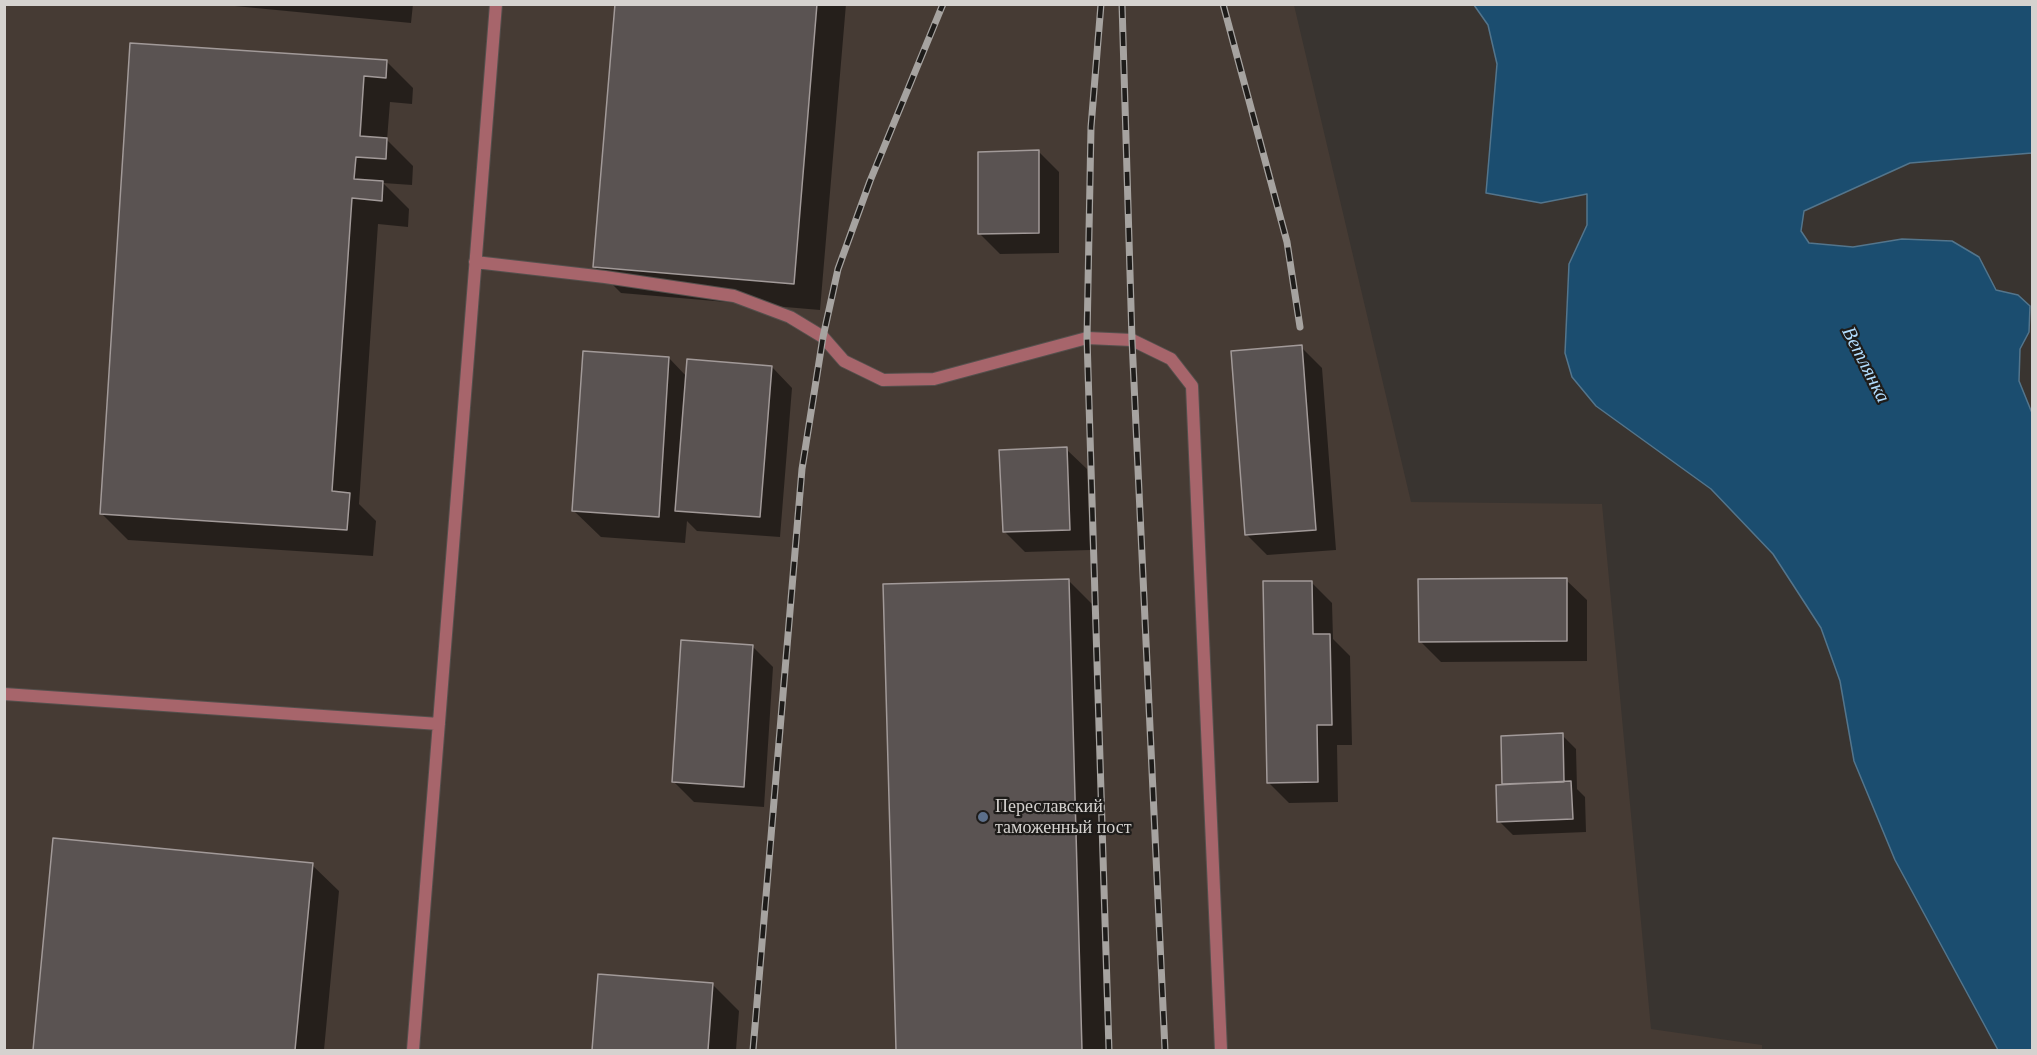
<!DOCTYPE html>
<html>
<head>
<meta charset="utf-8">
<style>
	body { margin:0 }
	#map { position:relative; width:2037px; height:1055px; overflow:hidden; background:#393430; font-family:Georgia,serif }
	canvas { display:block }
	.frame { position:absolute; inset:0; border:6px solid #d5d2cf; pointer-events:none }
</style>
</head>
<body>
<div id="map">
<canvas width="2037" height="1055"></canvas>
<div class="frame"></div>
</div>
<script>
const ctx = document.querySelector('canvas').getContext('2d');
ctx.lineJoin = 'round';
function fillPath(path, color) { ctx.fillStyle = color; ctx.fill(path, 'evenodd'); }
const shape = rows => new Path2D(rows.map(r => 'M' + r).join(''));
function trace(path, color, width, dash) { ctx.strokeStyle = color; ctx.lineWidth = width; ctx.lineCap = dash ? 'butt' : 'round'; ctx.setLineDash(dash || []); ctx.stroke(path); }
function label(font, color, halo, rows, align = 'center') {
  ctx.font = font + ' Georgia,serif'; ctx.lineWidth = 4.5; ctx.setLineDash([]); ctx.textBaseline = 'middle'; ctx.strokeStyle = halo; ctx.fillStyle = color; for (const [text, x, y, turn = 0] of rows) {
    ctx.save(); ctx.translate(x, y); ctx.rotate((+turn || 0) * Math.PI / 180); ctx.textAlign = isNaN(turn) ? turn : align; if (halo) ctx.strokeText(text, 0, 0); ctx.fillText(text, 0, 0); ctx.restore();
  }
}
fillPath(shape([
	[5,4,1294,5,1411,502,1602,504,1651,1029,1762,1045,1762,1050,5,1050]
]), '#463b34');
const water = shape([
	[1474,5,2032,5,2032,153,1910,163,1804,211,1801,231,1809,243,1853,247,1902,239,1952,241,1979,257,1996,290,2018,295,2030,306,2029,332,2020,349,2019,381,2032,413,2032,1050,1998,1050,1895,860,1854,761,1840,681,1821,628,1773,554,1711,489,1596,406,1572,377,1565,353,1569,264,1587,225,1587,194,1541,203,1486,193,1497,64,1488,25,1474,5]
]);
fillPath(water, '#1b4d6f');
trace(water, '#53758c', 1.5);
fillPath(shape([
	[214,4,413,4,411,23],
	[617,4,846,4,820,310,621,293,595,267],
	[132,45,386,61,413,88,412,104,390,102,387,140,413,166,412,185,383,183,409,209,408,227,378,224,359,504,376,521,373,556,128,540,101,513],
	[1038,151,1059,172,1059,253,1000,254,979,233],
	[1301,347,1322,368,1336,550,1267,555,1246,534],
	[669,358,687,377,772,367,792,388,780,537,697,531,687,521,685,543,601,537,574,511],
	[1066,449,1087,469,1090,550,1025,552,1004,531],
	[1566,580,1587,600,1587,661,1441,662,1420,641],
	[1069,581,1095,607,1108,1050,897,1050,884,586],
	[1311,582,1332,603,1333,639,1350,656,1352,745,1337,745,1338,802,1289,803,1268,782],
	[752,646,773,667,764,807,694,802,673,781],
	[1562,735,1576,749,1577,789,1585,797,1586,832,1513,835,1499,821,1504,785,1502,737],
	[54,840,312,865,339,891,324,1050,34,1050],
	[599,976,713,985,739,1011,736,1050,593,1050]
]), '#0007');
const building = shape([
	[615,4,817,4,794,284,593,267,615,4],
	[130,43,387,60,386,78,364,76,360,136,387,138,386,159,356,157,354,179,383,181,382,201,352,198,332,491,350,493,347,530,100,514,130,43],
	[1039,150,1039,233,978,234,978,152,1039,150],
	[1302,345,1316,530,1245,535,1231,351,1302,345],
	[583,351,669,357,659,517,572,511,583,351],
	[687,359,772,366,760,517,675,511,687,359],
	[1067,447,1070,530,1003,532,999,450,1067,447],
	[1567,578,1567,641,1419,642,1418,579,1567,578],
	[1069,579,1082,1050,896,1050,883,584,1069,579],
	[1263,581,1312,581,1313,634,1330,634,1332,725,1317,725,1318,782,1267,783,1263,581],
	[681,640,753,645,744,787,672,782,681,640],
	[1563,733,1564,782,1502,784,1501,736,1563,733],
	[1571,781,1573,819,1497,822,1496,785,1571,781],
	[53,838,313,863,295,1050,33,1050,53,838],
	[598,974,713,983,708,1050,592,1050,598,974]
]);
fillPath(building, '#5a5352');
trace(building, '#a29a99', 1.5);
const minor = shape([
	[475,262,605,277,734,296,790,317,823,337,844,361,883,380,934,379,1087,338,1132,340,1171,359,1192,386,1221,1050],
	[4,694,439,724],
	[413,1050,496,4]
]);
trace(minor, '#55504d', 14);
trace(minor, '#a7656b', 12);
const rail = shape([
	[1101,4,1091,127,1087,338,1109,1050],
	[1122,4,1132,340,1165,1050],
	[1223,4,1287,242,1300,327],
	[753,1050,802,469,823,337,838,269,870,181,943,4]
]);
trace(rail, '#a6a3a0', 7);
trace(rail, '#1e1c1a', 4.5, [14]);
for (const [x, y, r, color] of [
	[983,817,6,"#5c6f8a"]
]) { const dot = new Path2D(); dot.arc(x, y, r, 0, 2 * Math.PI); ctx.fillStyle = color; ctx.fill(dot); trace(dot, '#1e1c1a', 2); }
label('18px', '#d5d2cf', '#1e1c1a', [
	["Переславский",995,807],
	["таможенный пост",995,828]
], 'left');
label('italic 20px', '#b2ddfe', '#1e1c1a', [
	["Ветлянка",1865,365,63]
]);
</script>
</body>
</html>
